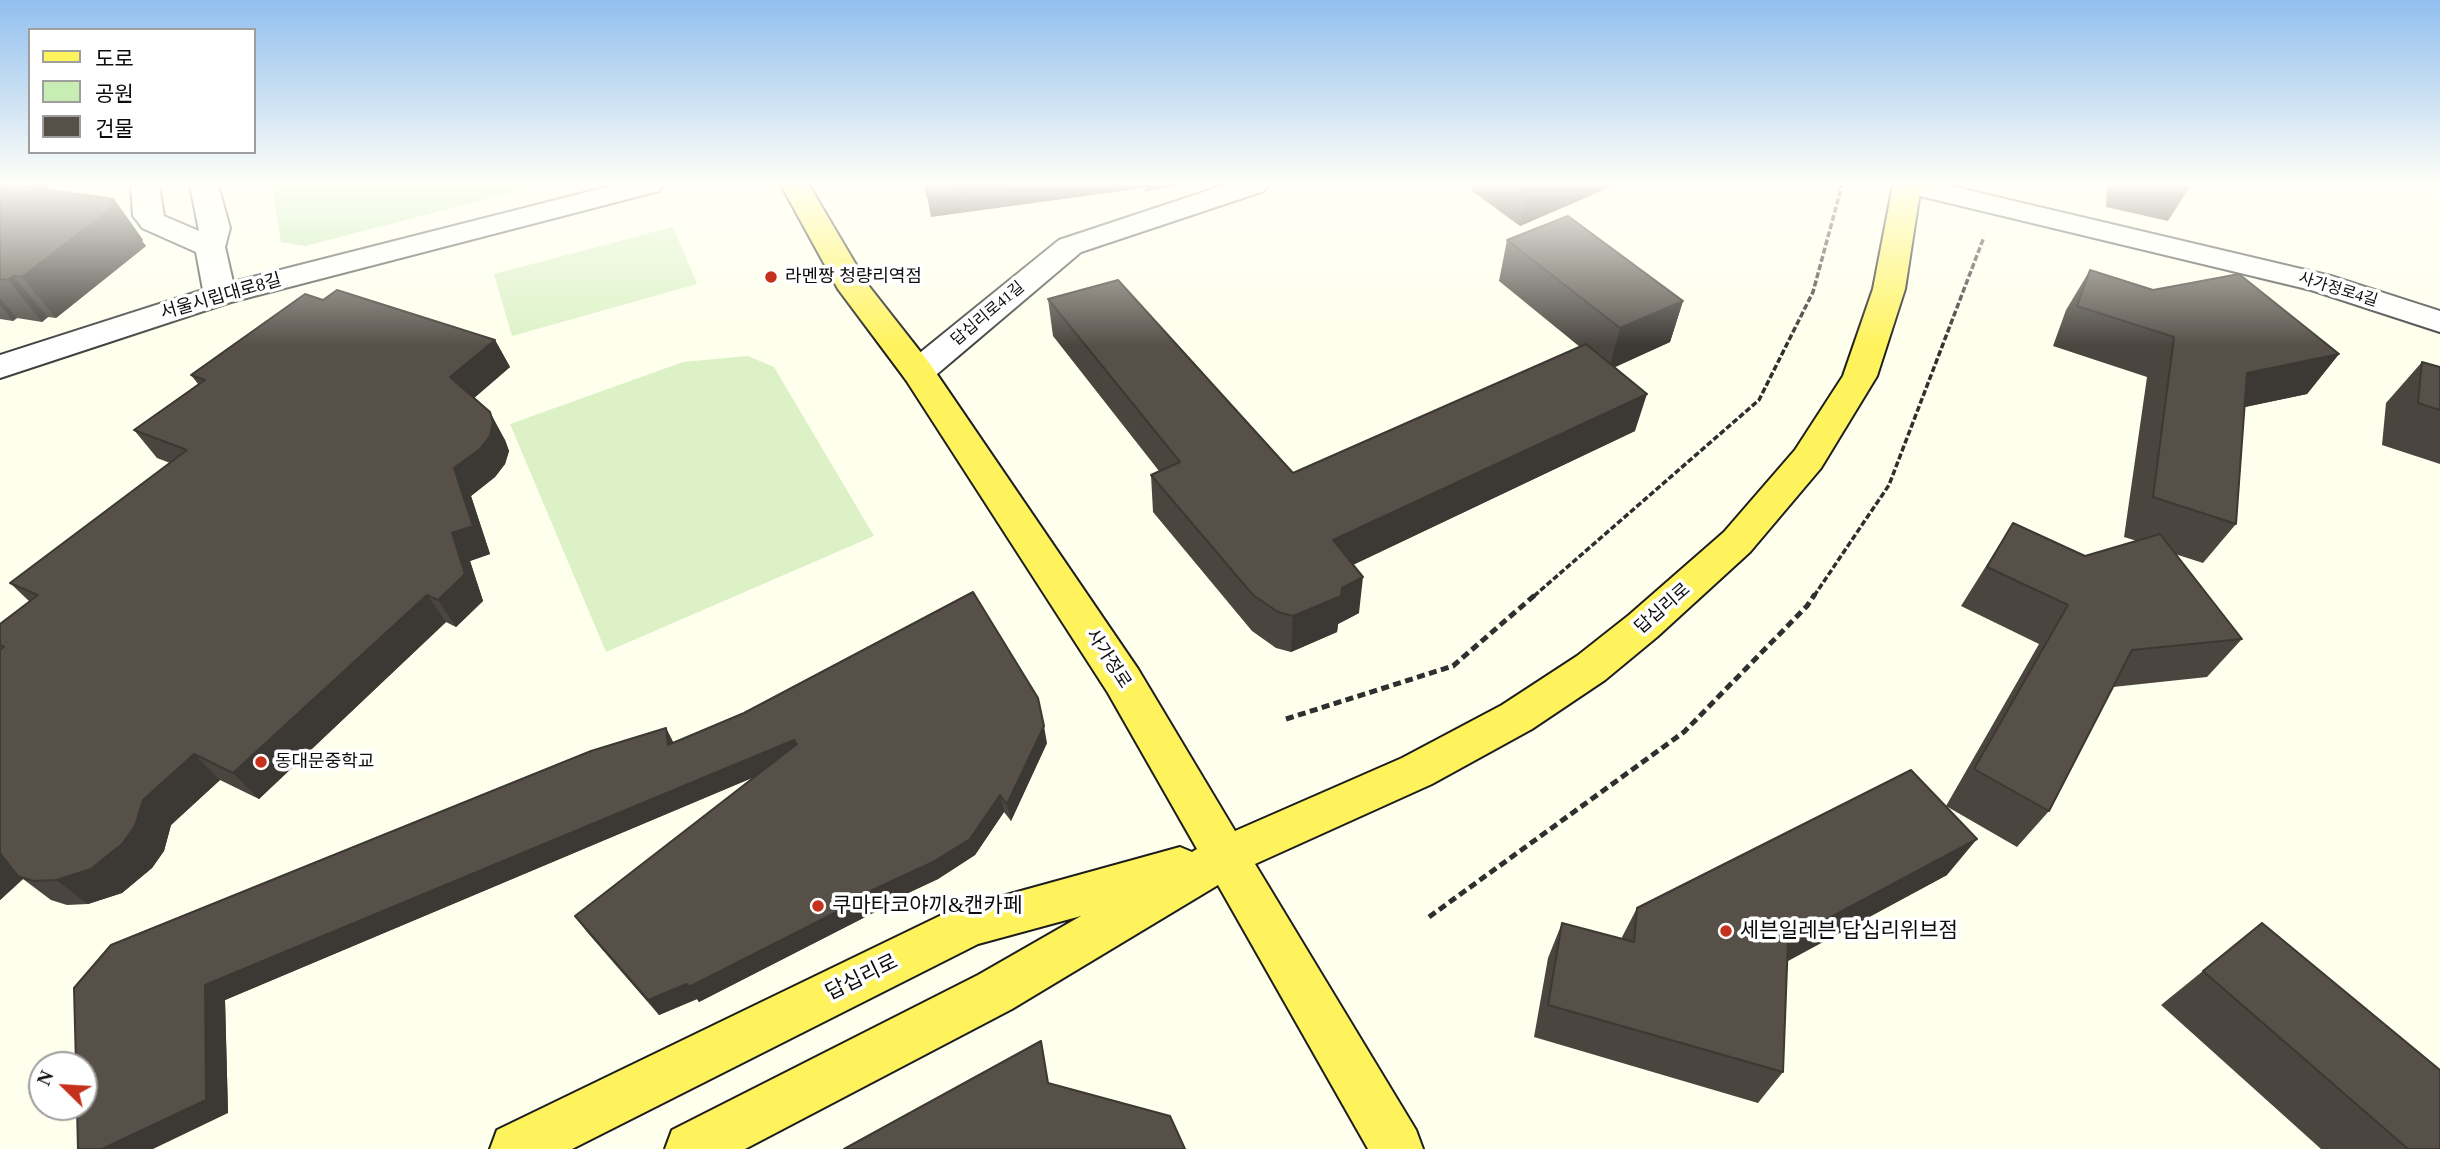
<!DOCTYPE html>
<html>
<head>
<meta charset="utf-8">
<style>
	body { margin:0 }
	#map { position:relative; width:2440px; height:1149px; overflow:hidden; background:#ffffed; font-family:"Times New Roman","Noto Sans KR",serif }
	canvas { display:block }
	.legend { position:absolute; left:28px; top:28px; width:228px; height:126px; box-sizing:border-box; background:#fff; border:2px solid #9e9e9e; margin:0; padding:9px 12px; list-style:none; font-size:21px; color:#0d0d0d }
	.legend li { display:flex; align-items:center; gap:14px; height:35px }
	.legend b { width:35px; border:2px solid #9e9e9e }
	.north { position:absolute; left:28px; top:1051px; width:70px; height:70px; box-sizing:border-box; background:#fff; border:2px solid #9e9e9e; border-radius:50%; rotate:294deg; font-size:19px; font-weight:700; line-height:28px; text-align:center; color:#0d0d0d }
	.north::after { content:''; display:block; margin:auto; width:24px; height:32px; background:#c5311d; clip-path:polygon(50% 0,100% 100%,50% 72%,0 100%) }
</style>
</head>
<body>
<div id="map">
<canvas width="2440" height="1149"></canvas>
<ul class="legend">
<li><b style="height:9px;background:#fff35d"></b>도로</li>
<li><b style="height:19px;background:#c7ecb4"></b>공원</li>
<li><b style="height:19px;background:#565049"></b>건물</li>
</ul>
<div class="north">N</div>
</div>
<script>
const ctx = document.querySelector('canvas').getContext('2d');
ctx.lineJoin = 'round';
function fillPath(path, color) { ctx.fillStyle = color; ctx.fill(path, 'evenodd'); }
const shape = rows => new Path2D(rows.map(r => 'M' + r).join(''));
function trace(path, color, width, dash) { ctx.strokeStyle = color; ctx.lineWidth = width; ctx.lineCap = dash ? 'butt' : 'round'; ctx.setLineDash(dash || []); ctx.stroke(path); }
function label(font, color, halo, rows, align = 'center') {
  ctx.font = font + ' "Times New Roman","Noto Sans KR",serif'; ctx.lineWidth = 7; ctx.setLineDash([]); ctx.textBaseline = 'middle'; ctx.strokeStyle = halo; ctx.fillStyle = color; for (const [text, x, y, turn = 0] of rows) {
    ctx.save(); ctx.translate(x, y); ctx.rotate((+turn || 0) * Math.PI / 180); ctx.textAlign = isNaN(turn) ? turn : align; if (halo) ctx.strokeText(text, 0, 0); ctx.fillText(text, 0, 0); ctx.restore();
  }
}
fillPath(shape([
	[272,185,541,185,305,246,281,242]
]), '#c7ecb4');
fillPath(shape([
	[673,227,697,284,512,336,494,274],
	[748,356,774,367,874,536,606,652,510,424,683,362]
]), '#dcf2c6');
const minor = shape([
	[131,185,159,185,164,216,199,231,190,185,218,185,230,228,225,247,233,282,615,185,663,185,659,191,231,302,0,378,0,355,203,290,196,252,142,228,138,222,133,216,131,185],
	[1225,185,1268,185,1264,191,1081,252,930,380,918,383,906,380,901,372,906,364,1059,240,1225,185],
	[1895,185,1946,185,2331,276,2440,311,2440,332,2311,290,1899,191,1895,185]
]);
const major = shape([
	[781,185,809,185,868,285,930,364,1138,669,1235,831,1402,758,1502,705,1577,656,1629,615,1724,532,1795,450,1843,376,1873,289,1893,185,1921,185,1905,289,1877,376,1821,468,1750,552,1657,637,1605,680,1532,729,1432,784,1255,864,1416,1130,1423,1149,1368,1149,1218,885,1012,1009,745,1149,665,1149,672,1130,978,975,1081,916,978,944,572,1149,490,1149,497,1130,952,910,1180,847,1192,852,1197,849,1108,693,906,380,838,289,781,185]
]);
trace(minor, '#404040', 4);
trace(major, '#1e1e1e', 4);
trace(shape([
	[1534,596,1759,400,1813,292,1842,185],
	[1814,596,1889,485,1984,237]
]), '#2f2f2f', 3.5, [6, 2.5]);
trace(shape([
	[1286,719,1453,666,1536,594],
	[1429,917,1684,732,1807,606,1815,594]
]), '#2f2f2f', 5, [8, 4.5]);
fillPath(minor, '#fff');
fillPath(major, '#fff35d');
fillPath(shape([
	[0,185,49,190,114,199,143,240,142,241,146,246,56,318,48,317,42,322,17,318,13,321,0,319],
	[1473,185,1615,185,1520,226,1472,191],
	[2107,185,2191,185,2168,221,2106,207],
	[1507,240,1683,301,1670,342,1614,367,1635,431,1353,565,1359,613,1338,624,1337,632,1291,652,1276,648,1252,631,1153,512,1151,475,1159,471,1053,336,1048,299,1293,473,1580,347,1499,281],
	[2090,270,2339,354,2307,394,2244,407,2236,524,2203,563,2175,554,2242,639,2207,677,2113,687,2049,811,2017,847,1946,806,1947,875,1787,961,1783,1072,1758,1103,1534,1037,1548,958,1562,923,1621,939,1637,908,1946,806,2039,644,1961,606,2013,523,2085,556,2137,541,2124,537,2147,377,2053,346,2066,310],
	[323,300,495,340,510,367,474,398,505,440,509,451,505,464,495,477,471,496,490,554,470,561,483,601,456,627,446,622,259,799,220,780,171,825,164,851,152,868,122,893,88,904,67,905,51,900,23,879,0,900,0,624,30,602,10,583,170,463,157,458,134,430,198,384,191,375],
	[2422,362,2440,367,2440,464,2382,445,2386,403],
	[666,728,673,742,1047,743,1011,821,1004,812,975,855,938,879,874,909,875,912,699,1002,697,999,659,1015,587,932,575,916,754,777,225,1000,228,1113,84,1065],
	[2262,923,2440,1149,2321,1149,2161,1005]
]), '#4a453f');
fillPath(shape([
	[21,185,48,185,52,227,21,186],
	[1012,185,1144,185,1144,188,931,217,927,196],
	[1145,185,1181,185,1145,192],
	[1528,185,1615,185,1520,226],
	[114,199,143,240,142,241,146,246,56,318,22,277],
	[13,276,48,317,42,322,8,280],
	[0,298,17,318,13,321,0,305],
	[1683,301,1670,342,1609,370,1620,328],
	[495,340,510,367,466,405,450,377],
	[2339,354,2307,394,2217,413,2247,373],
	[1647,394,1635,431,1329,576,1333,540],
	[490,412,505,440,509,451,505,464,495,477,471,496,490,554,470,561,483,601,456,627,438,600,452,533,454,468],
	[1363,577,1359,613,1338,624,1337,632,1291,652,1293,616],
	[427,595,446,622,259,799,233,773],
	[1044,726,1047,743,1011,821,1007,804],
	[666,728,675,746,668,745],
	[794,740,802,757,225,1000,228,1113,153,1149,102,1149,205,985],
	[194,754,220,780,171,825,164,851,152,868,122,893,88,904,56,880],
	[1000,795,1004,812,975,855,938,879,874,909,875,912,699,1002,697,999,659,1015,648,1000,866,893],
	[1977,839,1947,875,1764,974,1788,940],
	[0,851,18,876,23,879,0,900]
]), '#3c3833');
const building = shape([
	[0,185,21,185,21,186,114,199,108,204,116,205,22,277,13,276,8,280,0,279,0,185],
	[925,185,1012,185,927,196,925,185],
	[1568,216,1683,301,1620,328,1507,240,1568,216],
	[2090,270,2153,290,2239,274,2339,354,2247,373,2236,524,2153,497,2174,337,2077,306,2090,270],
	[1118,280,1293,473,1586,344,1647,394,1333,540,1363,577,1342,588,1341,596,1293,616,1278,612,1253,595,1151,475,1180,462,1048,299,1118,280],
	[337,290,495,340,450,377,490,412,493,423,490,436,480,449,454,468,473,526,452,533,465,574,438,600,427,595,233,773,194,754,143,800,135,826,122,844,91,869,56,880,34,881,18,876,0,853,0,650,4,647,0,645,0,624,38,595,10,583,187,450,134,430,205,380,191,375,305,294,323,300,337,290],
	[2422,362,2440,367,2440,410,2418,403,2422,362],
	[2013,523,2085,556,2160,534,2242,639,2132,650,2049,811,1974,769,2068,605,1987,567,2013,523],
	[973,592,1038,698,1044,726,1007,804,1000,795,970,839,933,862,866,893,868,896,689,987,687,984,648,1000,575,916,797,744,794,740,205,985,206,1100,102,1149,78,1149,77,1107,84,1107,84,1065,76,1065,74,988,111,945,591,751,666,728,668,745,744,713,973,592],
	[1911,770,1977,839,1788,940,1783,1072,1548,1005,1562,923,1634,942,1637,908,1911,770],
	[2262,923,2440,1070,2440,1149,2408,1149,2203,971,2262,923],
	[1041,1041,1048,1083,1170,1116,1185,1149,844,1149,1041,1041]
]);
fillPath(building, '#565049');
trace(building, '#3c3833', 2);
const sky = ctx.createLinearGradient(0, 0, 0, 346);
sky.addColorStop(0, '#91bfef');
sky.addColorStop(0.53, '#fffff7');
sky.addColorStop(1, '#fffff700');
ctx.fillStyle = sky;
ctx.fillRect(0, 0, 2440, 346);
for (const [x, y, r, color] of [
	[771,277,7,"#c5311d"],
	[261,762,7,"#c5311d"],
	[818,906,7,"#c5311d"],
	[1726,931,7,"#c5311d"]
]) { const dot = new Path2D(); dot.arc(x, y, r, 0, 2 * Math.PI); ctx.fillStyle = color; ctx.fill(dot); trace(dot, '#fff', 2.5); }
label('16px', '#0d0d0d', '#fff', [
	["사가정로4길",2338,290,17],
	["답십리로41길",988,314,-40]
]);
label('18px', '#0d0d0d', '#fff', [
	["라멘짱 청량리역점",785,277],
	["동대문중학교",275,762]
], 'left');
label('18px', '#0d0d0d', '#fff', [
	["서울시립대로8길",221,297,-16],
	["답십리로",1663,609,-41],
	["사가정로",1108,659,57]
]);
label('21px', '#0d0d0d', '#fff', [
	["쿠마타코야끼&캔카페",832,906],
	["세븐일레븐 답십리위브점",1740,931]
], 'left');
label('21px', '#0d0d0d', '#fff', [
	["답십리로",862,978,-26]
]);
</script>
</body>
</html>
